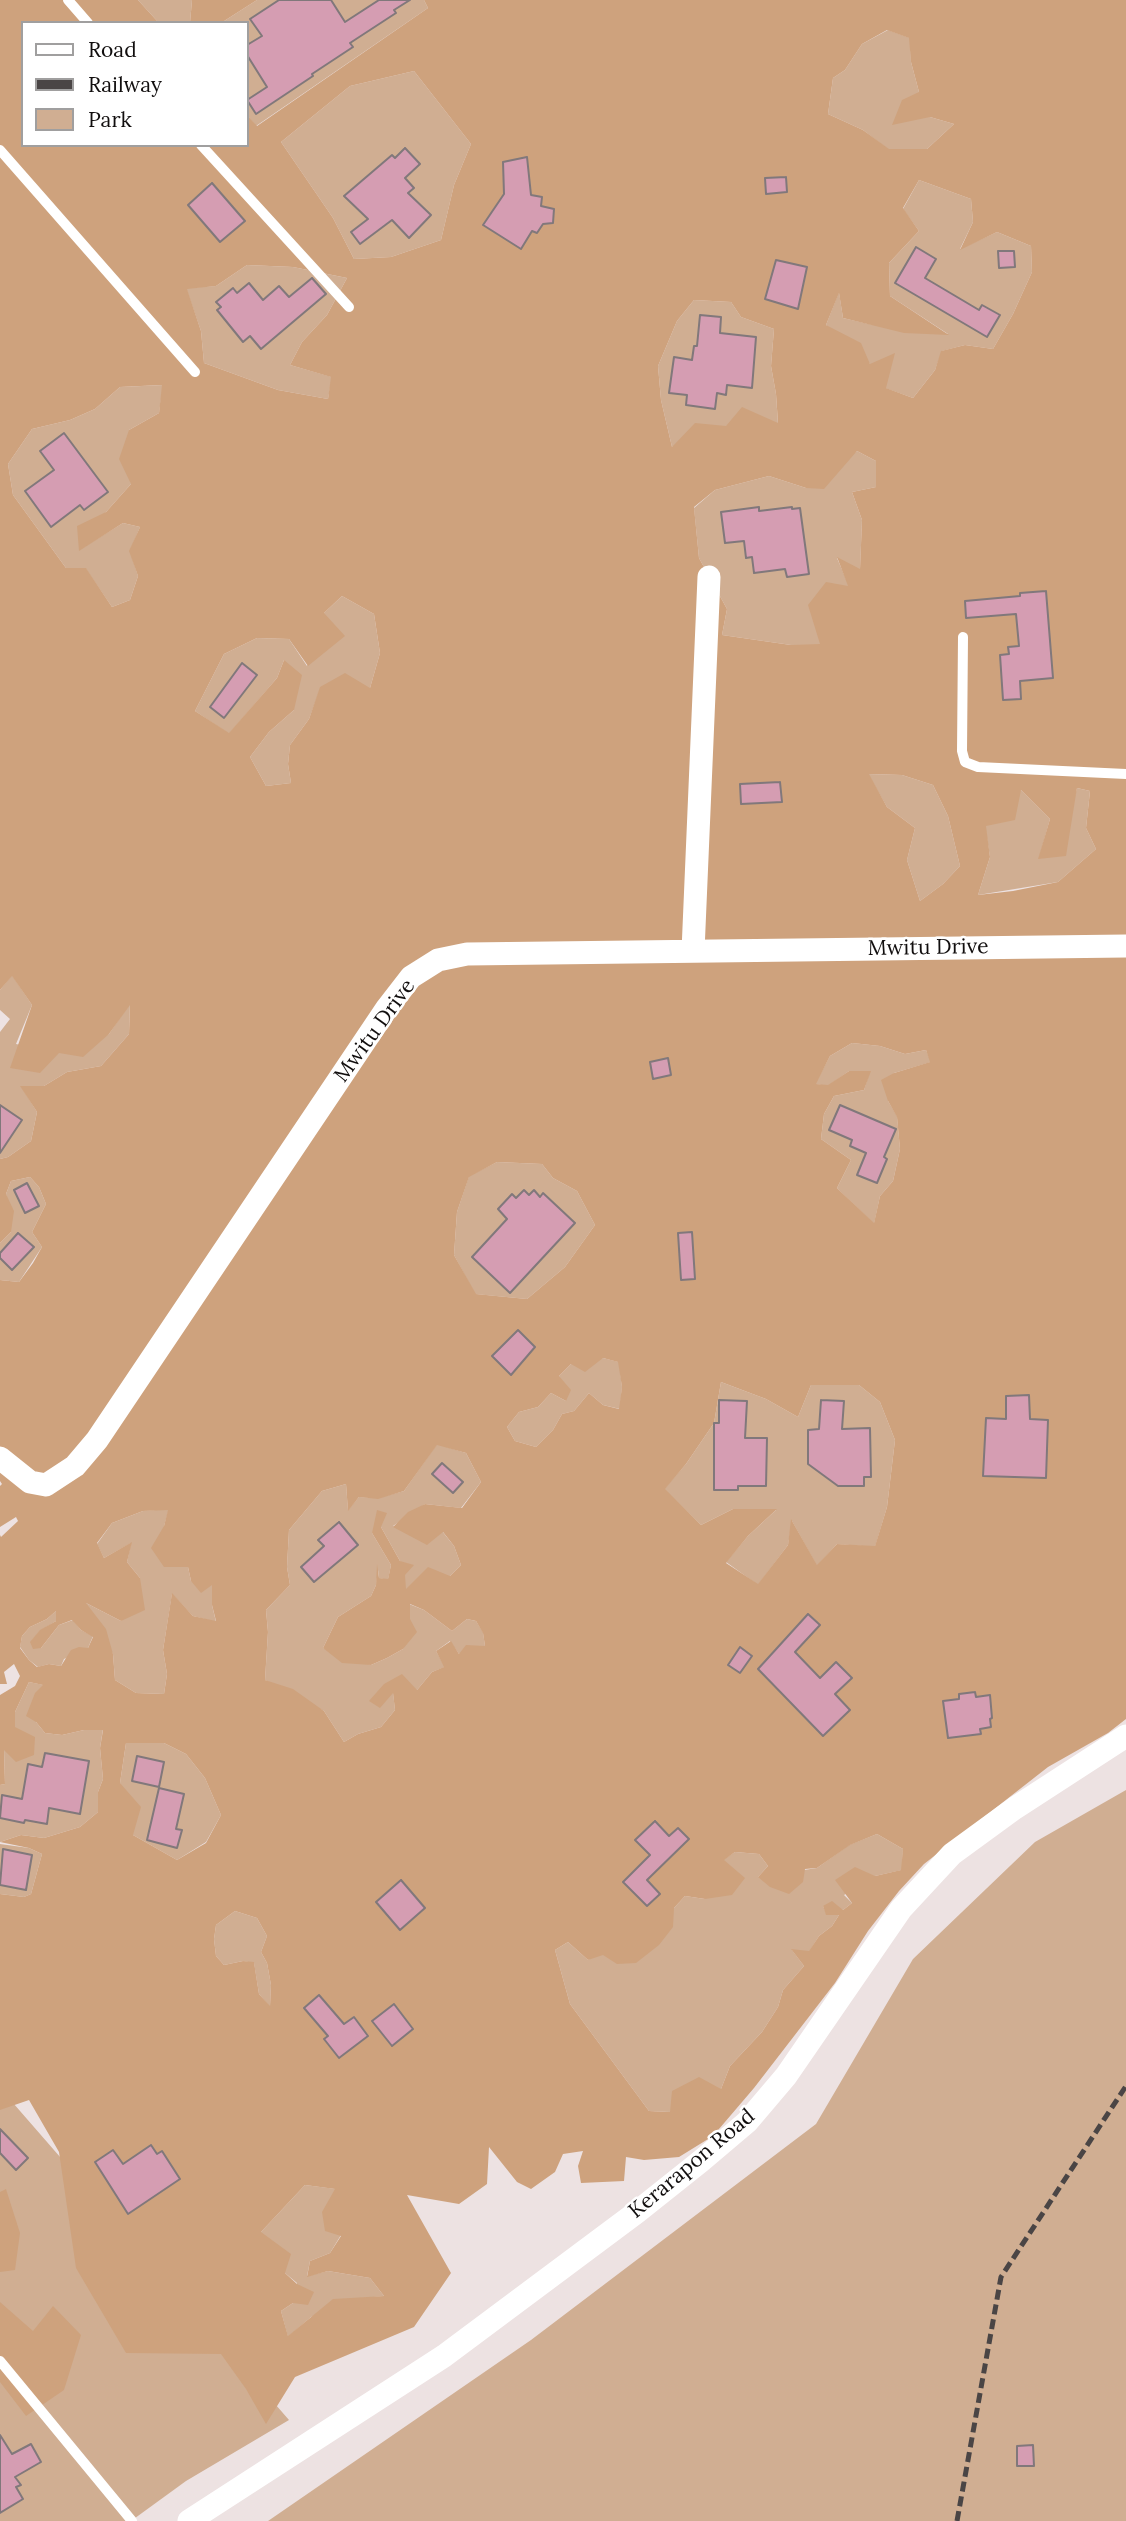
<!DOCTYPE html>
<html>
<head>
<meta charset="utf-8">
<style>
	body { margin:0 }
	#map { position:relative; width:1126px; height:2521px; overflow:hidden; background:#ede2e2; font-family:Lora,serif }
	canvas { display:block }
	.legend { position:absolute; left:21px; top:21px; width:228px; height:126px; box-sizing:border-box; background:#fff; border:2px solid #a09f9f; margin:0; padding:9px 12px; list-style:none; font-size:21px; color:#110e0e }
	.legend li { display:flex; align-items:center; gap:14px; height:35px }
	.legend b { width:35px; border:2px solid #a09f9f }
</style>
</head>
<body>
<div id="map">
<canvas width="1126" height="2521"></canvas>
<ul class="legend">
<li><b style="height:9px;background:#fff"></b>Road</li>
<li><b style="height:9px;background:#4a4545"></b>Railway</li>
<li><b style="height:19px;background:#d0ae92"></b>Park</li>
</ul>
</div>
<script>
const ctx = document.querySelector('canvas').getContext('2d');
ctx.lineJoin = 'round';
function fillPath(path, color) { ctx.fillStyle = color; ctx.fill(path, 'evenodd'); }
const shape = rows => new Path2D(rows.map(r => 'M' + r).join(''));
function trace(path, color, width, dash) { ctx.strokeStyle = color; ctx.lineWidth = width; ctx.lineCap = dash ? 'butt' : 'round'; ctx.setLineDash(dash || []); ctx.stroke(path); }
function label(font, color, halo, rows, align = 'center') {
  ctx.font = font + ' Lora,serif'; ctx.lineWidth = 5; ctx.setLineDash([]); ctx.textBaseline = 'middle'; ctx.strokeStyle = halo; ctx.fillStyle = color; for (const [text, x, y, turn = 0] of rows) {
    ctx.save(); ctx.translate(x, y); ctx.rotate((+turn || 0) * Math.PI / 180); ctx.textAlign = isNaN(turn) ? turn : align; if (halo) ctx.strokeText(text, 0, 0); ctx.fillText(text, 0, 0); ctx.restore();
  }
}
fillPath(shape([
	[138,0,192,0,190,23,159,23],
	[257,0,424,0,428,8,256,126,247,115,247,23,221,23],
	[888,30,910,38,911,62,919,92,930,117,954,124,927,149,889,150,863,130,828,114,833,78,845,70,862,44],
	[414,71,471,144,454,185,441,240,391,257,354,259,333,218,281,142,350,86],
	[919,180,971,199,973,222,960,249,997,232,1031,246,1032,272,1013,314,993,349,965,345,942,351,935,370,913,398,885,388,870,364,826,325,839,292,843,318,869,324,948,334,890,296,889,263,919,231,903,209],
	[247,265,293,267,347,278,327,315,302,342,290,365,332,377,328,399,278,390,204,363,201,331,186,288,216,286],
	[694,300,731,302,741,317,774,329,771,366,776,394,778,424,726,426,672,447,661,400,658,366,677,321],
	[163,385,159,413,129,430,131,484,106,512,79,550,123,523,140,527,130,551,138,576,130,600,112,607,86,569,66,568,13,495,8,464,32,429,70,420,95,409,120,387],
	[857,451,876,461,876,487,852,492,862,520,860,570,837,558,849,586,820,645,791,645,722,635,727,609,699,558,694,508,715,490,769,476,806,488],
	[342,596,374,614,380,653,370,688,321,687,309,719,290,745,288,764,291,783,266,786,250,757,269,732,294,710,284,660,277,678,229,734,195,711,224,654,257,638,289,639,307,666,324,613],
	[868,774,902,775,933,785,948,816,960,866,943,884,920,901,907,860,915,828,887,807],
	[1077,788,1090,791,1086,828,1096,849,1058,882,978,895,990,857,985,826,1021,790,1050,819,1039,858,1073,803],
	[12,975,32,1005,16,1044,59,1053,109,1034,130,1003,129,1034,101,1066,67,1072,44,1086,21,1086,37,1112,31,1141,8,1157,0,1159,0,1032,10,1019,0,1010,0,990],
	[852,1043,880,1046,905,1054,926,1050,931,1062,894,1073,888,1101,897,1116,900,1149,893,1181,880,1196,874,1224,837,1188,851,1160,821,1139,824,1114,834,1096,864,1090,870,1071,849,1071,828,1086,815,1084,830,1056],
	[497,1162,542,1164,553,1178,577,1191,595,1225,565,1267,527,1299,475,1294,454,1255,457,1212,469,1176],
	[30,1177,39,1187,46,1204,32,1232,42,1247,19,1282,0,1280,0,1243,11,1232,6,1194,11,1181],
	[603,1358,619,1362,622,1387,620,1409,603,1405,589,1393,574,1411,562,1414,553,1430,536,1447,515,1441,507,1427,519,1412,538,1407,551,1393,566,1401,559,1376,571,1364],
	[721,1382,766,1399,798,1417,811,1385,859,1385,880,1402,895,1440,887,1507,875,1547,837,1544,817,1566,792,1521,788,1545,758,1585,726,1562,748,1536,776,1510,733,1509,701,1525,664,1489,686,1464,714,1423],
	[437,1444,466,1453,481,1482,461,1508,425,1504,393,1526,427,1544,442,1531,454,1546,461,1565,450,1576,405,1590,405,1575,400,1561,381,1527,372,1533,391,1565,388,1580,379,1578,378,1570,376,1585,371,1596,338,1617,323,1648,371,1665,387,1658,403,1649,410,1619,409,1604,424,1610,452,1631,467,1619,476,1621,483,1632,485,1646,459,1654,450,1641,436,1651,445,1667,432,1672,417,1690,393,1692,395,1710,381,1727,358,1734,344,1742,324,1711,265,1680,268,1632,266,1610,290,1585,287,1567,289,1530,322,1491,346,1484,348,1510,359,1497,378,1498,404,1491],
	[169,1509,164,1526,188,1567,191,1581,212,1585,212,1605,216,1622,193,1616,172,1594,163,1650,167,1674,164,1694,136,1693,115,1680,113,1654,84,1602,121,1621,140,1578,127,1562,131,1543,104,1558,97,1544,112,1523,143,1511],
	[57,1610,56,1621,40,1631,31,1642,41,1648,59,1625,73,1620,81,1630,93,1636,88,1648,64,1659,61,1666,49,1664,38,1667,29,1660,20,1647,22,1636,30,1627,47,1619],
	[29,1682,44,1685,36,1722,45,1733,62,1735,84,1730,103,1729,100,1748,103,1779,98,1792,98,1812,80,1827,44,1838,21,1835,0,1842,0,1785,5,1784,4,1749,15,1727,15,1712],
	[126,1743,164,1743,186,1754,205,1778,221,1815,206,1842,177,1860,133,1835,120,1783],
	[1126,1790,1126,2521,268,2521,531,2340,816,2124,913,1959,1035,1842],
	[877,1834,903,1849,902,1870,875,1876,844,1895,852,1903,843,1910,823,1906,827,1915,839,1915,832,1926,819,1936,809,1952,792,1950,804,1966,783,1990,778,2007,762,2032,730,2066,721,2089,670,2112,649,2111,570,2004,555,1950,568,1942,588,1960,674,1908,685,1896,705,1899,724,1859,735,1852,759,1854,768,1866,758,1877,817,1868,849,1845],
	[0,1844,29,1848,42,1854,31,1894,24,1897,0,1894],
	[235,1911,257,1918,267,1936,261,1952,267,1963,271,1985,270,2007,259,1994,254,1963,243,1961,224,1965,216,1956,214,1939,216,1925],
	[0,2088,289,2420,186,2481,131,2521,0,2521],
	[305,2185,336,2189,341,2235,330,2253,310,2261,307,2276,328,2271,370,2278,384,2296,364,2298,311,2317,288,2337,281,2311,293,2303,297,2283,285,2273,260,2233]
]), '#d0ae92');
fillPath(shape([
	[0,0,138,0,159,23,23,23,23,145,247,145,247,115,257,126,428,8,424,0,1126,0,1126,1719,1108,1733,1048,1767,924,1864,899,1891,868,1931,835,1983,754,2088,713,2136,679,2157,644,2160,626,2157,624,2181,581,2183,578,2166,583,2151,563,2154,555,2172,531,2189,517,2182,489,2147,487,2184,459,2204,407,2195,451,2273,414,2327,295,2377,266,2424,246,2389,221,2354,126,2353,76,2268,59,2152,29,2100,0,2110,0,1894,24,1897,31,1894,42,1854,29,1848,0,1842,21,1835,44,1838,80,1827,98,1812,98,1792,103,1779,100,1748,103,1730,84,1730,62,1735,45,1733,36,1722,26,1716,35,1693,43,1685,29,1682,15,1712,15,1727,35,1737,34,1755,16,1762,4,1750,5,1784,0,1785,0,1695,15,1686,20,1676,14,1664,4,1672,7,1684,0,1684,0,1535,1,1537,18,1521,16,1517,0,1527,0,1486,2,1484,0,1481,0,1280,19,1282,33,1263,42,1247,32,1232,46,1204,39,1187,30,1177,11,1181,6,1194,14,1211,11,1232,0,1243,0,1159,8,1157,31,1141,37,1112,20,1086,44,1086,67,1072,101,1066,129,1034,130,1005,109,1034,83,1057,59,1053,40,1073,10,1068,32,1005,12,976,0,990],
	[887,30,909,38,911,62,919,92,902,100,892,125,930,117,954,124,927,149,889,149,863,130,828,114,833,78,845,70,862,44],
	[414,71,471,144,454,185,441,240,391,257,354,259,333,218,281,142,350,86],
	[919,180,971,199,973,222,960,250,997,232,1031,246,1032,272,1013,314,993,349,965,345,941,351,935,370,913,398,886,388,895,353,870,364,861,343,826,325,839,293,843,318,904,333,949,335,890,296,889,263,919,231,903,208],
	[247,265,293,267,347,278,327,315,302,342,290,365,331,377,328,399,278,390,204,363,201,331,187,289,216,286],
	[694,300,731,302,741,317,774,329,771,366,776,394,778,423,742,407,726,426,695,423,672,447,661,400,658,366,677,321],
	[162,385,159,413,129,430,119,459,131,484,106,512,77,526,79,551,123,523,140,527,129,551,138,576,130,600,112,607,86,568,66,568,13,495,8,464,32,429,70,420,95,409,120,387],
	[857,451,876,461,876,487,852,492,862,520,860,569,837,557,848,586,826,582,808,605,820,644,791,645,722,635,727,609,699,558,694,507,715,490,769,476,806,488,824,489],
	[342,596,374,614,380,653,370,688,345,673,320,687,309,719,290,745,288,764,291,783,266,786,250,757,269,732,294,710,302,675,284,660,277,678,229,733,195,711,224,654,257,638,289,639,308,666,345,636,324,613],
	[869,774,902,775,933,785,948,816,960,866,943,884,920,901,907,860,915,828,887,807],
	[1077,788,1090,791,1086,828,1096,849,1058,882,1013,891,978,895,990,857,986,826,1015,820,1021,790,1050,819,1038,859,1066,856],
	[852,1043,880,1046,905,1054,926,1050,930,1062,894,1073,881,1080,888,1101,897,1117,900,1149,893,1181,880,1196,874,1223,837,1188,851,1160,821,1139,824,1114,834,1096,864,1090,871,1071,849,1071,828,1085,816,1084,830,1056],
	[497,1162,542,1164,553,1178,577,1191,595,1225,565,1267,527,1299,476,1294,454,1255,457,1212,469,1177],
	[603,1358,618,1362,622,1387,619,1409,603,1405,589,1393,574,1411,562,1414,553,1430,536,1447,515,1441,507,1427,519,1412,538,1407,551,1393,566,1401,571,1390,559,1376,571,1364,585,1372],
	[721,1382,766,1399,798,1417,811,1385,859,1385,880,1402,895,1440,887,1507,875,1546,837,1544,817,1565,791,1519,788,1545,758,1584,726,1563,748,1536,777,1509,733,1509,701,1525,665,1489,686,1464,714,1423],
	[437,1445,466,1453,481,1482,462,1508,425,1504,408,1512,393,1527,427,1545,443,1532,454,1546,461,1565,450,1576,428,1567,406,1589,405,1575,414,1565,400,1561,381,1527,387,1513,377,1510,372,1533,391,1565,388,1579,379,1578,377,1564,376,1585,371,1596,338,1617,323,1648,342,1663,371,1665,387,1658,403,1649,417,1632,410,1619,410,1604,424,1610,452,1631,467,1619,476,1621,483,1633,485,1646,466,1645,459,1654,451,1641,436,1651,444,1667,432,1672,417,1690,402,1674,384,1684,369,1701,380,1708,393,1693,395,1710,381,1727,358,1734,344,1742,324,1711,293,1689,265,1680,268,1632,266,1610,290,1585,287,1567,289,1530,322,1491,346,1484,348,1511,359,1497,378,1499,404,1491],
	[168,1510,164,1526,151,1548,164,1567,188,1567,191,1581,201,1593,212,1585,212,1605,216,1621,193,1616,172,1593,163,1650,167,1674,164,1694,136,1693,115,1680,113,1654,106,1629,86,1603,121,1621,145,1610,140,1578,127,1562,132,1542,104,1558,97,1543,112,1523,143,1511],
	[56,1611,56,1621,40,1630,30,1642,33,1649,41,1648,59,1625,72,1620,81,1630,93,1637,88,1648,79,1647,71,1650,61,1666,49,1664,37,1667,29,1660,20,1648,22,1636,30,1627,47,1619],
	[126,1743,164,1743,186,1754,205,1778,221,1815,206,1843,177,1860,133,1835,141,1807,120,1783],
	[877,1834,903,1849,901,1870,875,1876,855,1867,835,1880,852,1903,843,1910,832,1901,823,1906,826,1915,839,1915,832,1926,819,1936,809,1951,791,1949,804,1966,783,1990,778,2007,762,2032,730,2066,721,2089,699,2077,672,2091,670,2112,649,2111,570,2004,555,1950,568,1942,588,1960,603,1955,617,1964,636,1963,659,1945,673,1927,674,1908,685,1896,705,1899,732,1895,745,1878,724,1860,735,1852,759,1854,768,1866,758,1877,770,1887,789,1894,803,1882,805,1869,817,1868,850,1845],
	[235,1911,257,1918,267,1936,261,1952,267,1963,271,1985,270,2006,259,1994,254,1962,243,1961,224,1965,216,1956,214,1939,216,1925],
	[305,2185,335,2189,322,2212,325,2231,341,2236,330,2253,310,2261,307,2277,328,2271,370,2278,384,2296,333,2299,288,2336,281,2311,293,2303,308,2305,314,2292,297,2284,285,2273,291,2254,261,2232],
	[192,0,257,0,221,23,190,23],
	[6,2189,20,2233,15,2270,0,2272,0,2192],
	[0,2302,33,2331,53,2306,81,2335,64,2390,26,2416,0,2382]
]), '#cea27d');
const building = shape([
	[279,0,331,0,345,22,379,0,410,0,394,10,396,13,350,43,353,47,312,74,313,76,256,114,247,100,267,87,247,55,247,45,262,36,250,19,279,0],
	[405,148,420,164,405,178,414,188,408,193,431,215,409,238,392,220,360,244,351,232,368,219,344,196,392,155,395,158,405,148],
	[527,157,531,195,542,197,541,206,554,209,553,223,543,224,537,233,532,231,521,249,483,225,504,194,503,162,527,157],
	[786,177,787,192,766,194,765,178,786,177],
	[212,183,245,221,220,242,188,205,212,183],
	[916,247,936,259,925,278,979,310,982,305,1000,315,987,337,895,283,916,247],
	[998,251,1014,251,1015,267,999,268,998,251],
	[776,260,807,267,798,309,765,299,776,260],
	[312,278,326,294,261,349,250,336,243,342,217,310,221,307,216,302,233,288,237,293,249,283,263,300,279,286,289,297,312,278],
	[700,315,721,317,720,333,756,337,752,388,727,385,726,395,717,393,715,409,686,405,687,395,669,393,674,357,692,360,694,346,697,346,700,315],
	[64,433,108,492,84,510,80,505,51,527,25,491,54,470,40,451,64,433],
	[759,507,759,511,792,507,792,509,800,508,809,574,787,577,785,569,754,573,752,557,746,558,744,541,725,543,721,512,759,507],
	[1046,591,1053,678,1020,681,1021,699,1003,700,1000,655,1009,654,1008,647,1019,646,1016,614,966,618,965,601,1020,596,1020,593,1046,591],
	[242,663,257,675,224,718,210,707,242,663],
	[780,782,782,802,741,804,740,784,780,782],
	[668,1058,671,1075,653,1079,650,1062,668,1058],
	[0,1105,22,1120,0,1153,0,1105],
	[840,1105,896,1129,884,1157,887,1159,877,1183,857,1175,866,1153,850,1146,852,1140,829,1130,840,1105],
	[27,1183,39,1206,25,1213,14,1190,27,1183],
	[524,1190,529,1195,534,1190,540,1197,543,1193,575,1223,510,1293,472,1257,507,1219,498,1209,512,1194,516,1198,524,1190],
	[692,1232,695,1279,681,1280,678,1233,692,1232],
	[18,1233,34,1247,12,1270,0,1258,0,1253,18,1233],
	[518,1330,535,1347,511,1375,492,1356,518,1330],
	[1029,1395,1030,1419,1048,1420,1046,1478,983,1476,986,1418,1006,1419,1006,1396,1029,1395],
	[719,1400,747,1401,745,1438,767,1438,766,1486,738,1486,738,1490,714,1490,714,1423,719,1423,719,1400],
	[821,1400,844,1401,842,1429,870,1428,871,1477,864,1477,864,1486,838,1486,808,1464,808,1430,819,1429,821,1400],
	[442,1463,463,1482,453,1493,432,1474,442,1463],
	[339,1522,358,1545,314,1582,301,1567,324,1546,318,1540,339,1522],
	[808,1614,820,1625,795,1652,820,1678,836,1662,852,1678,835,1694,850,1710,823,1736,758,1669,808,1614],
	[740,1647,752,1656,740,1673,728,1665,740,1647],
	[975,1692,976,1697,990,1695,992,1718,990,1719,991,1727,980,1729,981,1734,948,1738,943,1701,959,1699,959,1694,975,1692],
	[45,1753,89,1761,80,1814,49,1808,47,1824,25,1820,24,1823,0,1818,2,1795,22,1799,28,1764,42,1767,45,1753],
	[137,1756,164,1762,159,1787,132,1781,137,1756],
	[159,1788,184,1794,176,1829,182,1830,177,1848,147,1840,159,1788],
	[655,1821,669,1836,678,1828,689,1839,647,1880,660,1894,647,1906,623,1882,650,1855,635,1840,655,1821],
	[3,1849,32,1855,26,1890,0,1885,3,1849],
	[401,1880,425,1908,400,1930,376,1902,401,1880],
	[319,1995,344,2024,354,2017,368,2036,339,2058,324,2039,328,2036,304,2008,319,1995],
	[394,2004,413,2029,392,2046,372,2021,394,2004],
	[0,2129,28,2158,16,2170,0,2153,0,2129],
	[151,2145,157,2154,162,2151,180,2179,128,2214,95,2162,113,2150,123,2164,151,2145],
	[0,2435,12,2454,31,2444,41,2462,15,2477,21,2485,16,2487,23,2499,0,2513,0,2435],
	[1033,2445,1034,2466,1017,2466,1017,2446,1033,2445]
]);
fillPath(building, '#d59db2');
trace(building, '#81787b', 2);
trace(shape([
	[68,0,88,23],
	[201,145,349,307],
	[0,150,195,372],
	[963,637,962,751,965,762,978,767,1126,774],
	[0,2361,132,2521]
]), '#fff', 10);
trace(shape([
	[693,951,709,577],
	[0,1458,30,1482,46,1485,75,1466,97,1440,387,1008,411,977,438,960,467,954,1126,946],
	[189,2521,444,2356,637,2212,701,2161,747,2122,786,2076,901,1909,952,1854,1015,1808,1126,1736]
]), '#fff', 23);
trace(shape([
	[957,2521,1001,2277,1126,2086]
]), '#4a4545', 5, [10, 5]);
label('21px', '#110e0e', '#fff', [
	["Mwitu Drive",928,948,-1],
	["Mwitu Drive",375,1031,-54],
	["Kerarapon Road",692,2164,-40]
]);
</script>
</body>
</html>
